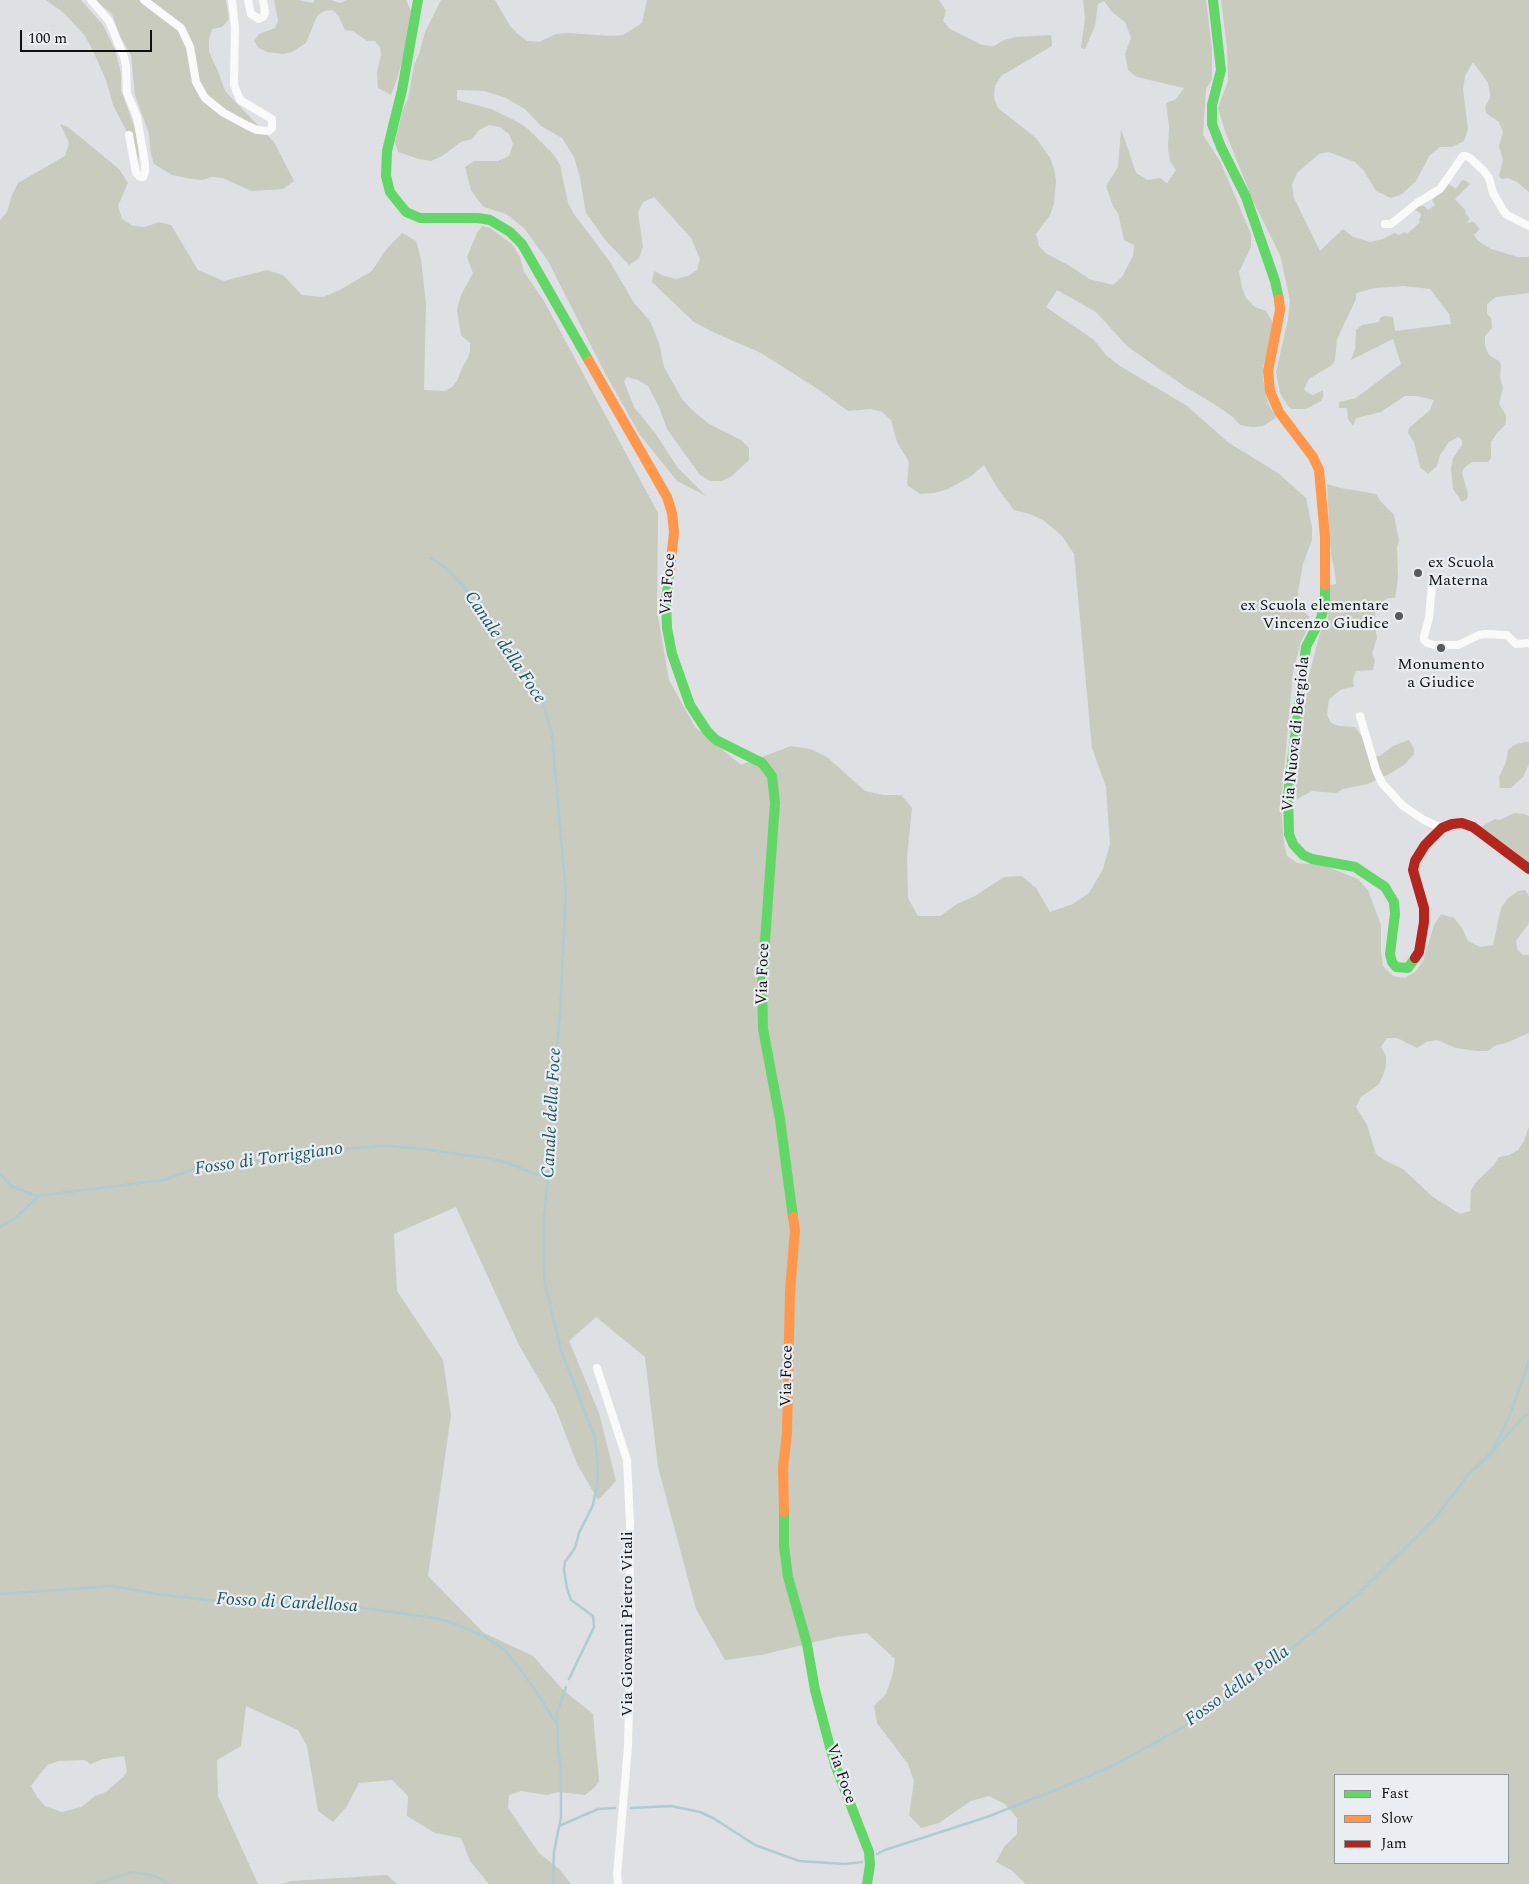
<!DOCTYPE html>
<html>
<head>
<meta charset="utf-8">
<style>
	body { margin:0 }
	#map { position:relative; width:1529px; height:1884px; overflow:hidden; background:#dee0e3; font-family:Spectral,serif }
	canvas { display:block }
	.legend { position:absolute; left:1334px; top:1774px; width:175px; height:90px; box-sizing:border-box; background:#eaedf2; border:1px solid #929598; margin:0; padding:6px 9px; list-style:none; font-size:15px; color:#0f1011 }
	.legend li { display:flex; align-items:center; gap:10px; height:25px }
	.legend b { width:25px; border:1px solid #929598 }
	.scale { position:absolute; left:20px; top:30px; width:132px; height:22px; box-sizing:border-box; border:2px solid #0f1011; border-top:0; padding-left:6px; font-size:15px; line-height:18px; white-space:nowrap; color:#0f1011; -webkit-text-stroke:4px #eaedf2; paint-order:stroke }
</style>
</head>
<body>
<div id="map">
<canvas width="1529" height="1884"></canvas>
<ul class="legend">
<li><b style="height:6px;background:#63d668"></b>Fast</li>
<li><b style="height:6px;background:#ff974d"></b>Slow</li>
<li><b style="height:6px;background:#b3261e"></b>Jam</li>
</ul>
<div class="scale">100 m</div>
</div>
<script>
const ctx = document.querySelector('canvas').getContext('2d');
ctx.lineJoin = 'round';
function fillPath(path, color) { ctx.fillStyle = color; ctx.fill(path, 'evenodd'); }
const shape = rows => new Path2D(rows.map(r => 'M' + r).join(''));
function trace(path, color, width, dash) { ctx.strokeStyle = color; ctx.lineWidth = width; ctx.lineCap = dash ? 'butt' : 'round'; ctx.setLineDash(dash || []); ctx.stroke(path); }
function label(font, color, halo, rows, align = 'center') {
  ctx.font = font + ' Spectral,serif'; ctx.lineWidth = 4.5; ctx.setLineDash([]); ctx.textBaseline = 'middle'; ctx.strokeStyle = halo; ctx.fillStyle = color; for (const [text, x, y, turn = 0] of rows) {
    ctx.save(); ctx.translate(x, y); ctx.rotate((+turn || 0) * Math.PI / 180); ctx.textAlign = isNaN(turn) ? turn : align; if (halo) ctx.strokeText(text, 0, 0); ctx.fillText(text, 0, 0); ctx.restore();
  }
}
fillPath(shape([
	[46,0,81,0,103,25,115,50,121,73,121,90,136,131,139,147,138,167,129,136,113,105,106,80,93,51,85,36,64,13],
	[95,0,226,0,229,19,222,27,212,29,209,39,209,51,213,61,218,71,225,91,274,142,294,181,283,189,251,191,223,178,212,177,202,180,192,179,172,175,154,164,151,154,149,134,135,95,131,55,120,36,112,14],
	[274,0,298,0,313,3,315,0,331,0,340,3,347,0,406,0,411,11,407,44,397,79,391,95,378,88,377,72,381,55,380,47,375,41,367,41,353,31,345,30,338,15,332,10,324,11,317,16,306,43,292,52,283,54,267,52,259,48,254,41,259,34,275,28,278,21],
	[441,0,495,0,510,26,518,34,527,41,539,42,556,34,568,33,611,36,623,35,642,23,647,0,939,0,946,11,943,21,950,29,982,45,994,46,1004,40,1016,37,1051,35,1052,46,1001,76,995,86,994,98,998,108,1036,138,1050,158,1054,169,1056,181,1054,204,1050,215,1036,234,1039,246,1047,254,1070,266,1089,279,1113,285,1122,277,1133,256,1134,245,1124,240,1118,213,1113,206,1106,186,1118,167,1121,129,1136,173,1147,180,1160,178,1167,183,1176,170,1170,161,1168,149,1169,126,1166,103,1176,99,1184,88,1137,77,1128,70,1125,54,1131,38,1125,22,1112,12,1104,1,1098,4,1095,26,1085,49,1081,48,1085,18,1083,0,1206,0,1212,49,1212,79,1206,89,1203,135,1220,161,1251,234,1251,247,1239,272,1242,288,1246,298,1255,307,1266,311,1272,321,1272,333,1263,367,1263,379,1268,403,1276,418,1263,426,1252,427,1240,425,1233,417,1214,404,1184,386,1128,347,1096,312,1057,290,1046,307,1094,340,1106,355,1120,366,1187,406,1229,443,1278,473,1306,498,1312,527,1312,540,1303,564,1298,592,1299,606,1309,617,1307,630,1301,641,1293,672,1281,805,1284,843,1287,856,1297,863,1323,865,1358,879,1368,890,1381,925,1381,953,1383,966,1393,976,1405,978,1416,971,1423,961,1434,925,1441,914,1454,918,1462,928,1468,941,1480,947,1493,945,1501,908,1508,898,1518,891,1525,890,1529,896,1529,923,1516,941,1517,949,1523,955,1529,955,1529,1033,1506,1043,1496,1045,1488,1051,1477,1051,1456,1048,1437,1040,1426,1042,1417,1048,1397,1038,1387,1038,1381,1047,1386,1056,1386,1066,1383,1076,1378,1085,1361,1097,1356,1107,1367,1125,1376,1154,1384,1160,1403,1169,1433,1197,1460,1214,1470,1211,1471,1190,1477,1181,1493,1166,1499,1157,1509,1155,1518,1150,1524,1141,1529,1126,1529,1884,1026,1884,1011,1870,996,1862,1004,1847,1017,1834,1017,1818,1005,1804,989,1796,971,1801,939,1823,921,1828,909,1815,914,1781,908,1764,877,1723,874,1706,886,1694,892,1677,895,1659,867,1633,836,1637,761,1655,725,1660,696,1609,658,1467,645,1357,596,1317,569,1341,599,1413,616,1481,598,1500,577,1464,555,1407,519,1345,456,1207,394,1234,397,1291,443,1360,451,1415,428,1576,484,1633,533,1656,563,1690,593,1714,599,1781,595,1787,585,1795,559,1792,547,1795,521,1791,509,1795,508,1808,539,1853,559,1869,571,1884,489,1884,470,1861,461,1838,435,1833,407,1816,408,1796,392,1780,359,1783,347,1806,333,1822,318,1811,307,1746,298,1730,246,1706,241,1746,217,1760,218,1796,258,1884,0,1884,0,220,7,212,12,195,18,183,65,156,69,143,60,124,68,127,119,169,128,183,118,206,122,219,133,226,145,227,159,222,171,225,198,270,224,281,267,270,283,275,302,295,323,297,340,290,372,271,384,252,402,233,416,241,421,259,426,304,424,390,445,391,452,387,457,381,463,366,468,358,470,351,470,343,461,335,457,310,461,295,473,273,467,257,477,233,482,226,490,228,512,244,520,257,524,272,544,301,658,513,657,611,669,680,695,727,741,765,791,746,810,749,827,757,865,791,884,795,901,795,912,808,907,857,908,898,918,916,940,916,957,904,975,896,1004,877,1022,876,1036,888,1050,912,1073,904,1089,893,1103,869,1110,844,1106,787,1092,748,1074,554,1062,536,1043,520,1030,514,1014,510,998,489,984,465,970,477,948,489,935,493,920,494,907,485,909,462,897,442,891,420,882,412,871,409,848,411,821,391,761,353,715,333,694,322,652,282,654,271,664,276,676,279,688,276,697,270,700,259,691,238,654,197,643,202,638,212,643,247,639,258,629,265,606,241,586,213,580,178,574,157,562,138,541,126,525,109,506,98,485,91,457,90,457,100,491,109,518,122,528,129,554,155,560,165,568,203,574,214,610,262,634,303,650,321,659,343,664,367,682,399,690,408,709,424,741,440,749,448,749,460,732,476,722,481,710,481,700,475,667,429,659,407,648,386,638,380,627,377,624,381,634,407,655,433,678,468,706,496,677,481,640,435,605,373,548,261,524,228,506,214,484,207,477,199,471,190,465,167,474,161,498,161,509,156,513,144,509,134,500,127,489,125,479,130,472,139,461,142,442,156,431,161,419,159,398,152,395,142,403,109,408,99,414,65,419,54,425,32],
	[124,1756,127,1772,123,1777,106,1792,95,1796,81,1807,62,1812,45,1806,37,1797,31,1786,47,1765,59,1761,84,1760,91,1764,103,1759],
	[1335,1775,1508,1775,1508,1863,1335,1863],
	[1221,0,1529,0,1529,192,1517,182,1508,178,1502,179,1499,176,1503,160,1499,146,1503,132,1499,122,1486,113,1485,107,1490,98,1490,93,1488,83,1473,62,1465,76,1463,89,1468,129,1464,141,1452,147,1440,147,1430,155,1416,181,1402,194,1391,198,1376,191,1364,171,1355,162,1329,152,1319,154,1297,173,1292,185,1294,198,1320,251,1343,229,1353,237,1370,242,1383,239,1394,233,1399,235,1404,232,1407,234,1420,222,1419,219,1421,216,1420,213,1414,209,1418,206,1424,206,1428,210,1435,205,1432,200,1449,184,1456,189,1462,180,1466,181,1470,184,1455,199,1466,211,1465,213,1470,219,1467,222,1469,223,1473,221,1480,229,1474,235,1477,240,1491,249,1518,257,1529,257,1529,293,1496,297,1487,304,1487,314,1491,318,1492,328,1485,336,1485,346,1489,355,1499,361,1501,366,1500,377,1503,388,1499,404,1506,415,1506,420,1505,425,1497,433,1491,442,1491,458,1488,462,1472,462,1464,468,1462,473,1468,494,1467,499,1462,502,1453,489,1451,468,1453,458,1462,445,1462,440,1458,437,1449,442,1440,455,1437,466,1428,474,1420,467,1414,442,1408,433,1409,428,1430,410,1434,400,1416,396,1405,396,1381,412,1356,418,1353,426,1348,419,1347,408,1339,408,1339,402,1356,398,1401,364,1393,339,1351,360,1355,349,1356,330,1362,325,1379,322,1380,318,1384,316,1393,317,1395,331,1451,324,1449,314,1430,289,1404,286,1375,288,1356,293,1356,299,1337,339,1335,360,1332,365,1309,379,1304,389,1308,393,1313,395,1323,390,1323,397,1321,401,1306,409,1292,409,1288,406,1280,393,1276,372,1288,320,1290,300,1280,255,1253,201,1225,131,1218,108,1228,81,1227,47],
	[1327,484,1341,488,1376,494,1381,502,1394,515,1399,541,1397,547,1398,579,1395,598,1388,598,1377,605,1374,619,1377,638,1372,654,1375,661,1373,670,1356,671,1353,679,1354,687,1342,689,1329,699,1327,715,1331,723,1339,726,1355,727,1365,741,1371,757,1380,756,1393,746,1409,740,1414,749,1414,754,1405,764,1391,773,1368,784,1343,789,1336,793,1312,791,1297,799,1296,786,1307,684,1317,644,1322,627,1328,621,1329,585,1336,584,1334,566,1332,560,1330,543],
	[1525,742,1529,742,1529,764,1523,777,1511,788,1500,788,1499,777,1506,762,1508,750,1514,745],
	[1514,813,1524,814,1529,816,1529,863,1496,840,1481,827,1495,819,1500,820],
	[387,1875,397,1884,282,1884,292,1881]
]), '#c8cbbe');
trace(shape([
	[430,558,445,567,464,587,508,649,543,702,552,735,566,895,560,1014,551,1109,548,1177,544,1219,544,1269,545,1284,561,1350,595,1438,598,1470,597,1484,593,1505,579,1533,575,1548,565,1562,564,1570,567,1588,571,1600,593,1616,594,1627,569,1679],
	[0,1174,11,1186,36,1196,164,1180,199,1167,291,1158,340,1149,385,1146,414,1148,488,1158,508,1163,529,1172,548,1177],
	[0,1227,15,1218,38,1197],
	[1494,1448,1509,1417,1529,1361],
	[0,1594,112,1586,162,1595,235,1603,328,1603,435,1618,453,1623,483,1636,505,1650,534,1688,557,1725],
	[631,1808,671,1806,700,1812,713,1818,755,1845,799,1861,845,1864,862,1862],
	[559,1826,598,1809,615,1808],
	[877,1854,885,1850,987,1817,1073,1783,1114,1765,1196,1720,1253,1680,1355,1597,1420,1533,1436,1517,1468,1475,1492,1452,1524,1416,1529,1414],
	[94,1884,132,1872,155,1876,170,1884],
	[553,1884,554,1852,561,1817,561,1771,558,1747,557,1713,566,1687]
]), '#aeccd1', 2.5);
trace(shape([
	[91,0,109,21,124,57,126,66,127,93,137,117,145,164,145,172,143,177,139,176,136,173,129,135],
	[144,0,181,28,190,47,196,82,205,98,224,113,248,126,257,130,269,131,272,128,272,119,240,100,234,85,235,28,232,0],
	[248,0,251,14,259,19,263,17,265,13,263,0],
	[1385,224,1391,224,1417,203,1440,189,1463,156,1466,156,1470,158,1484,171,1489,178,1493,193,1503,210,1507,215,1529,226],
	[1432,584,1429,618,1424,636,1424,640,1427,643,1434,645,1458,645,1479,635,1486,634,1507,635,1516,644,1529,643],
	[1360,716,1376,770,1382,783,1403,806,1424,820,1442,828],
	[597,1368,627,1460,630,1523,629,1545,631,1614,628,1747,617,1875,618,1884]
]), '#fafafb', 8);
trace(shape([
	[418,0,402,90,387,151,386,176,390,192,406,212,420,218,478,218,490,220,510,232,522,244,589,361],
	[1213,0,1221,70,1212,105,1212,124,1221,147,1246,197,1275,281,1279,299],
	[670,569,666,600,667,628,672,654,690,705,707,731,716,740,762,763,772,776,775,803,762,983,763,1029,780,1119,793,1217],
	[1325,585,1325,604,1321,618,1306,647,1288,795,1289,834,1293,844,1303,855,1312,859,1355,867,1385,887,1394,902,1395,914,1390,954,1392,962,1396,967,1408,968,1415,958],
	[784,1512,784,1546,788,1577,807,1644,815,1690,830,1747,836,1767,869,1852,870,1865,867,1884]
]), '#63d668', 10);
trace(shape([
	[1279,299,1280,310,1268,371,1270,391,1279,412,1313,457,1319,470,1325,537,1325,585],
	[589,361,667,497,672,513,674,532,670,569],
	[784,1512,783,1468,787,1433,790,1292,795,1230,793,1217]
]), '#ff974d', 10);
trace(shape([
	[1415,958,1419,952,1424,922,1424,908,1413,870,1415,861,1425,845,1442,828,1452,824,1462,823,1473,827,1529,869]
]), '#b3261e', 10);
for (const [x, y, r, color] of [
	[1418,573,5,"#57595a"],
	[1399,616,5,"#57595a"],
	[1441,648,5,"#57595a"]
]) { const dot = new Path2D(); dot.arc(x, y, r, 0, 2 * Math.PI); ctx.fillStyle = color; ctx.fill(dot); trace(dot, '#eaedf2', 2); }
label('16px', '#0f1011', '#eaedf2', [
	["ex Scuola",1428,564],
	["Materna",1428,582],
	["ex Scuola elementare",1389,607,"right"],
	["Vincenzo Giudice",1389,625,"right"],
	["Monumento",1441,666,"center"],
	["a Giudice",1441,684,"center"]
], 'left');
label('16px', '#0f1011', '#eaedf2', [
	["Via Foce",669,584,-86],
	["Via Nuova di Bergiola",1297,734,-84],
	["Via Foce",764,974,-88],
	["Via Foce",788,1376,-89],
	["Via Giovanni Pietro Vitali",629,1624,-90],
	["Via Foce",840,1774,71]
]);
label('italic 18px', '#1a575e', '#eaedf2', [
	["Canale della Foce",504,648,56],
	["Canale della Foce",553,1113,-87],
	["Fosso di Torriggiano",269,1160,-8],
	["Fosso di Cardellosa",287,1604,3],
	["Fosso della Polla",1238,1687,-36]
]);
</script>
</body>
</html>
